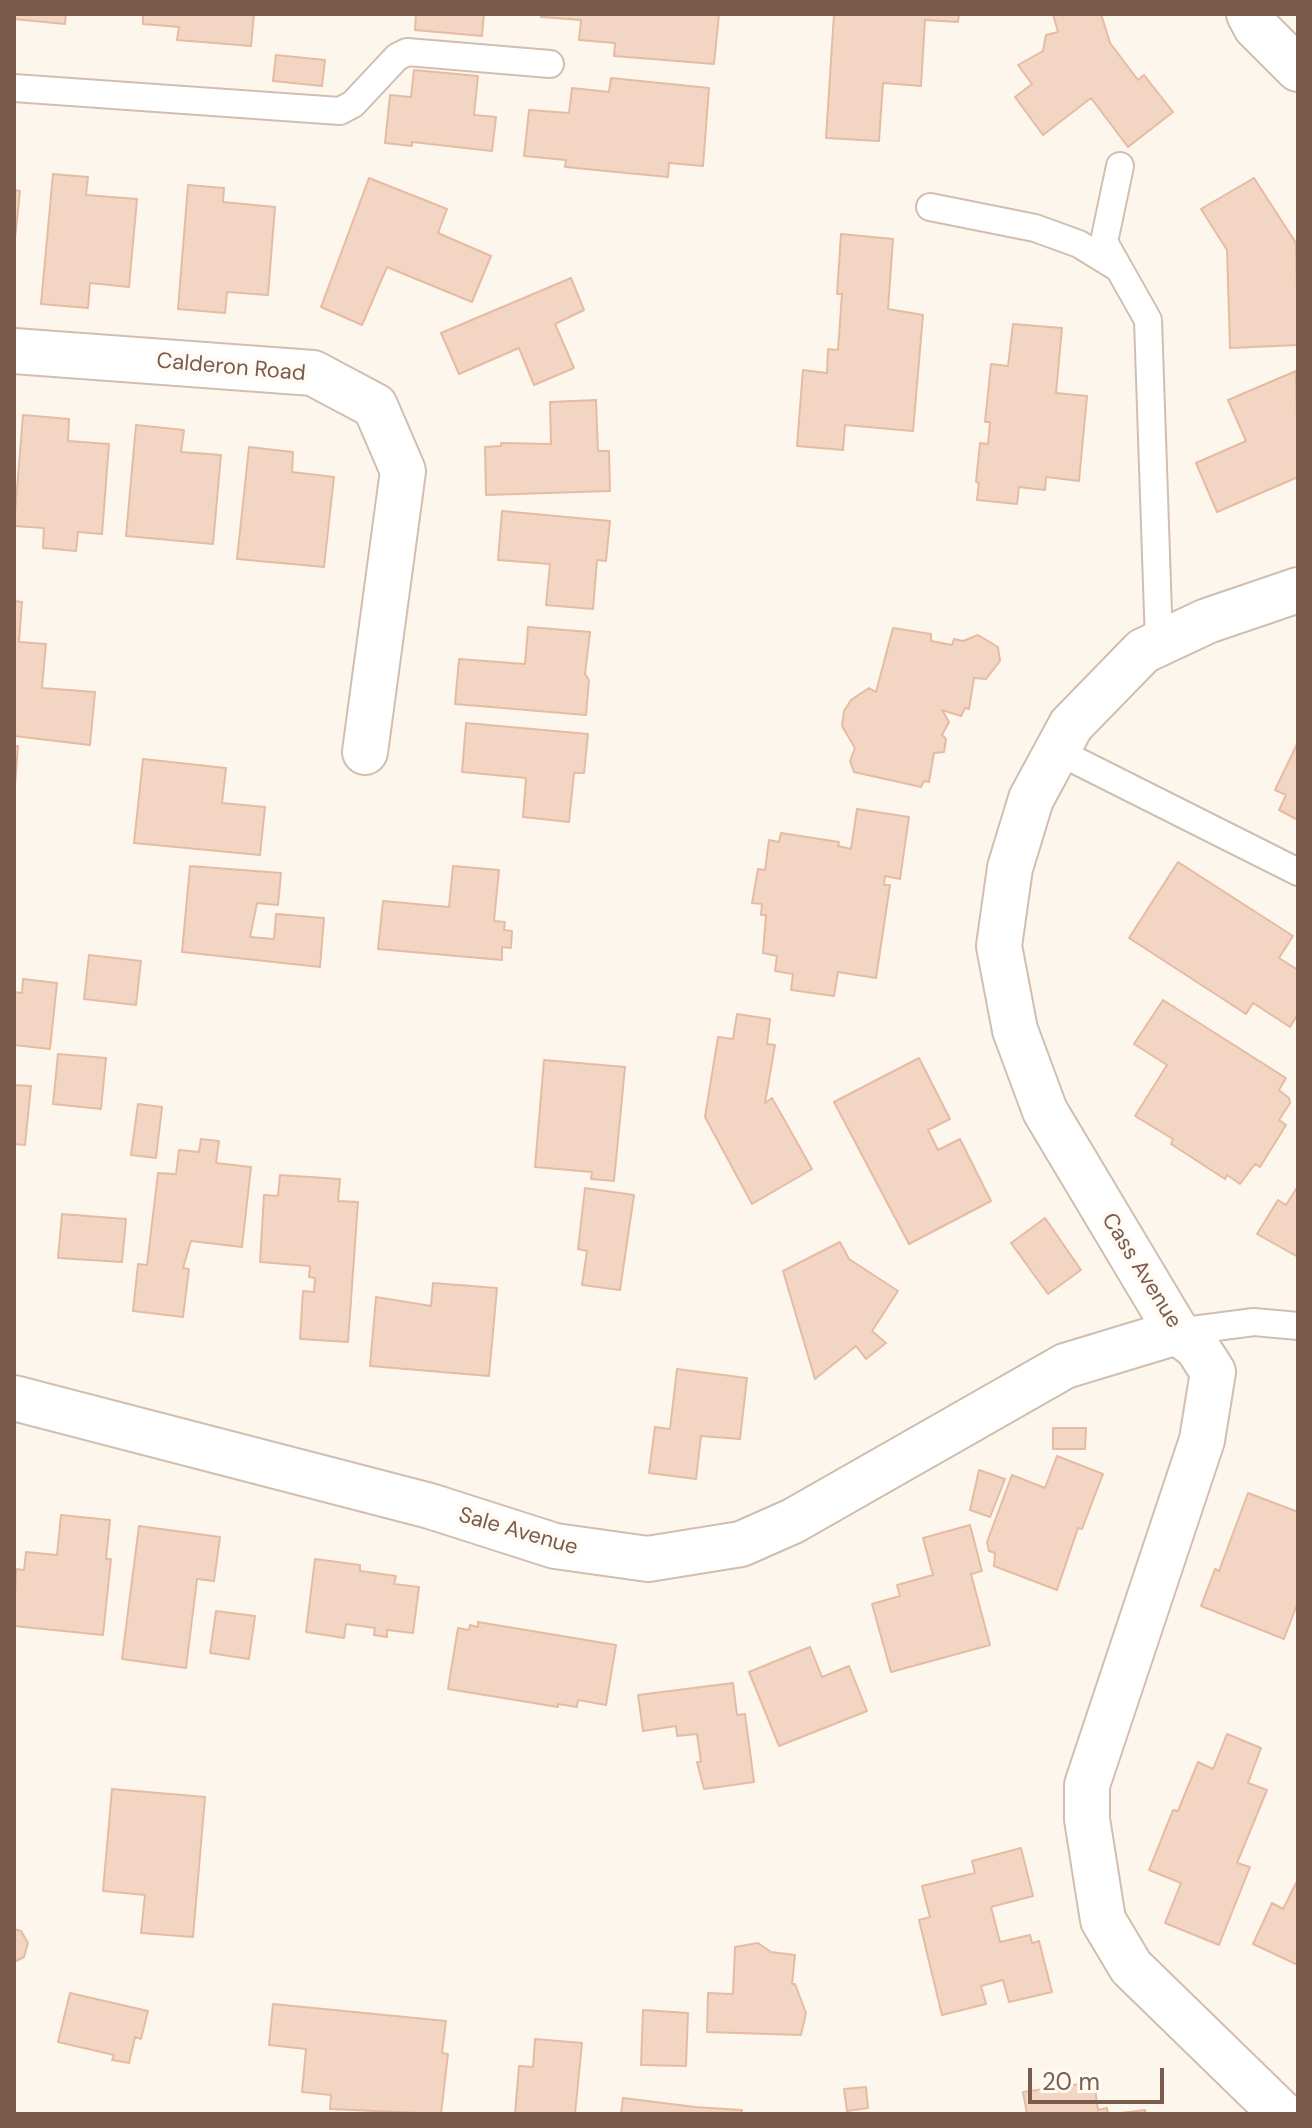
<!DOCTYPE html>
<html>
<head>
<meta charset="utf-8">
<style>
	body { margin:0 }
	#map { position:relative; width:1312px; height:2128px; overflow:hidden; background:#fdf6ec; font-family:"DM Sans",sans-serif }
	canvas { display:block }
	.frame { position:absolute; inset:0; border:16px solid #7a5c4d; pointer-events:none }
	.scale { position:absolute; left:1028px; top:2068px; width:136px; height:36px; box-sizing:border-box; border:4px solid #7a5c4d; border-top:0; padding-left:10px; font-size:24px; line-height:28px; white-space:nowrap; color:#7a5c4d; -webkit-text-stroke:6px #fffaf3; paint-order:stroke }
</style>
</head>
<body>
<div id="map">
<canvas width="1312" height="2128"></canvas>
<div class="frame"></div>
<div class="scale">20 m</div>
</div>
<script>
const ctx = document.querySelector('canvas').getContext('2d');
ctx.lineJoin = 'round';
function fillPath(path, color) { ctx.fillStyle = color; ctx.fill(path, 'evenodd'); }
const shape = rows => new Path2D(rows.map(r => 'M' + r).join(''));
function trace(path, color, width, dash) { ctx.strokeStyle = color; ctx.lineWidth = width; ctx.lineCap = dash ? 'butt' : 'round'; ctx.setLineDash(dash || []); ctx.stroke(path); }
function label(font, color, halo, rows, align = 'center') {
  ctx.font = font + ' "DM Sans",sans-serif'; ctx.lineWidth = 8; ctx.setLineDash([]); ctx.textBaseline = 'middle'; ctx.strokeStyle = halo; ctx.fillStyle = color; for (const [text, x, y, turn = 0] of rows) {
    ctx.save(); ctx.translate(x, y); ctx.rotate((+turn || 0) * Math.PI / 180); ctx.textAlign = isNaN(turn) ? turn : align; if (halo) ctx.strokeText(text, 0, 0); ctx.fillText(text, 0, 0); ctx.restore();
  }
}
const building = shape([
	[14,14,66,14,65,24,14,19,14,14],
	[143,14,254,14,251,46,177,40,179,27,143,24,143,14],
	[416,14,484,14,482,36,415,30,416,14],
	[541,14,719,14,714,64,614,56,615,43,579,40,581,20,541,17,541,14],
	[834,14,959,14,958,22,925,20,921,86,883,83,879,141,826,138,834,14],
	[1053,14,1101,14,1110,43,1138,80,1144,75,1173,112,1128,147,1091,98,1043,135,1015,97,1032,84,1018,65,1043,51,1046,35,1058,32,1053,14],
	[276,55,325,60,322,86,273,81,276,55],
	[414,70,478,76,474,115,496,117,492,151,412,142,412,146,385,143,390,95,411,97,414,70],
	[611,78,709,88,703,166,669,163,668,177,565,167,566,160,524,156,529,110,569,113,572,88,609,92,611,78],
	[53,174,88,177,86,195,137,199,129,287,90,283,88,308,41,304,53,174],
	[369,178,447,209,438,233,491,256,472,302,387,267,362,325,321,307,369,178],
	[1254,178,1296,243,1298,345,1230,348,1227,250,1201,209,1254,178],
	[188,185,224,188,223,202,275,207,268,295,227,292,225,313,178,309,188,185],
	[14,190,20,191,14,249,14,190],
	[841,234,893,239,888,309,923,315,913,431,845,425,843,450,797,446,803,370,827,373,828,349,838,350,842,294,837,294,841,234],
	[571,278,584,310,555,324,574,368,534,385,519,348,459,374,441,333,571,278],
	[1013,324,1062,328,1056,393,1087,396,1079,481,1046,477,1045,490,1019,487,1017,504,977,500,979,483,976,482,980,443,988,444,990,422,985,422,991,364,1008,366,1013,324],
	[1296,371,1298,477,1217,512,1196,463,1246,441,1228,400,1296,371],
	[596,400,598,451,609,451,610,491,486,495,485,447,501,446,501,443,551,444,550,402,596,400],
	[23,415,69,419,68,441,109,444,102,534,78,532,76,551,43,548,44,528,14,526,23,415],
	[136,425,184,430,181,452,221,455,213,544,126,536,136,425],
	[249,447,293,452,292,472,334,477,324,567,237,559,249,447],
	[502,511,610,521,606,561,597,560,593,609,546,605,550,564,498,560,502,511],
	[14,601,22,602,19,642,46,644,42,688,95,692,90,745,14,736,14,601],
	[528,627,590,632,585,674,589,680,586,715,455,704,459,659,525,664,528,627],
	[893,628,931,634,931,641,952,645,954,639,963,641,978,635,998,647,1000,661,986,679,974,678,969,709,965,708,961,716,942,710,949,722,942,735,946,739,944,752,934,753,929,782,924,781,921,787,854,772,850,761,855,748,842,726,844,711,851,700,869,688,876,692,893,628],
	[466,723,588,734,584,773,574,773,569,822,523,817,526,778,462,772,466,723],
	[1298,742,1298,820,1279,810,1286,795,1275,790,1298,742],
	[14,746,18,746,15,786,14,785,14,746],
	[143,759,226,768,222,803,265,807,260,855,134,843,143,759],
	[857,809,909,817,900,879,885,876,884,885,890,885,876,978,838,972,834,996,791,990,793,974,775,971,777,956,763,953,766,915,761,915,762,904,752,903,758,869,765,870,769,840,779,842,781,833,839,842,838,846,851,849,857,809],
	[1178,862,1293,936,1279,958,1298,970,1298,1014,1290,1027,1253,1003,1246,1014,1129,938,1178,862],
	[190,866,281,873,278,905,257,903,250,937,274,939,276,914,324,918,320,967,182,952,190,866],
	[453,866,499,870,494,921,505,922,504,930,512,931,511,948,502,947,502,960,378,949,383,901,449,907,453,866],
	[89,955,141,961,136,1005,84,999,89,955],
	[23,979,57,983,50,1049,14,1045,14,992,22,993,23,979],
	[1163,1000,1286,1078,1279,1090,1289,1098,1290,1103,1279,1120,1286,1125,1260,1167,1255,1164,1240,1184,1227,1175,1225,1179,1171,1144,1173,1139,1135,1116,1167,1065,1134,1044,1163,1000],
	[737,1014,770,1019,767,1044,775,1045,765,1103,772,1098,812,1169,752,1204,705,1117,718,1037,733,1039,737,1014],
	[58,1054,106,1058,101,1109,53,1104,58,1054],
	[919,1058,950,1119,928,1130,938,1150,960,1139,991,1201,909,1244,834,1102,919,1058],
	[544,1060,625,1067,614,1181,591,1179,592,1172,535,1167,544,1060],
	[14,1085,31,1086,25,1145,14,1144,14,1085],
	[138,1104,162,1107,156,1158,131,1155,138,1104],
	[201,1139,219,1141,216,1163,251,1167,242,1247,191,1241,183,1268,189,1269,183,1317,133,1311,138,1264,147,1265,158,1173,176,1174,179,1150,199,1152,201,1139],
	[280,1175,340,1179,338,1201,358,1202,348,1342,300,1339,303,1291,314,1292,315,1278,309,1277,310,1266,260,1262,264,1195,278,1196,280,1175],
	[1298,1186,1298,1257,1257,1234,1278,1200,1286,1205,1298,1186],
	[585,1188,634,1195,620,1290,582,1285,587,1251,578,1249,585,1188],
	[62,1214,126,1219,122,1262,58,1258,62,1214],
	[1045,1218,1081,1270,1048,1294,1011,1243,1045,1218],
	[840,1242,849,1259,898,1291,872,1331,886,1343,866,1359,856,1346,815,1379,783,1271,840,1242],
	[433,1283,497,1288,489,1376,370,1366,376,1297,431,1306,433,1283],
	[677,1369,747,1378,740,1439,701,1436,696,1479,649,1473,655,1427,670,1429,677,1369],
	[1053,1428,1086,1428,1085,1449,1053,1449,1053,1428],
	[1057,1456,1103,1474,1082,1529,1078,1528,1057,1590,994,1566,995,1553,989,1551,987,1542,1012,1475,1045,1488,1057,1456],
	[979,1470,1005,1479,990,1517,970,1510,979,1470],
	[1248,1493,1298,1512,1298,1602,1284,1639,1201,1606,1215,1569,1219,1571,1248,1493],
	[61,1515,110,1520,106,1559,111,1559,103,1635,14,1626,16,1569,24,1570,26,1552,57,1555,61,1515],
	[970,1525,982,1571,971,1574,990,1645,891,1672,872,1604,900,1596,897,1585,933,1575,923,1538,970,1525],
	[139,1526,220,1537,214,1581,197,1579,186,1668,122,1659,139,1526],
	[315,1559,360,1565,360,1571,396,1576,394,1584,419,1587,413,1633,387,1630,387,1637,374,1635,375,1628,346,1624,344,1638,306,1632,315,1559],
	[216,1611,255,1616,249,1659,210,1653,216,1611],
	[478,1622,616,1645,606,1705,578,1700,577,1707,558,1704,558,1707,448,1689,458,1628,469,1630,470,1625,478,1627,478,1622],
	[810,1647,822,1677,849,1666,867,1711,779,1746,749,1672,810,1647],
	[733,1683,737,1715,745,1714,754,1782,704,1789,697,1762,701,1762,697,1734,677,1736,676,1726,643,1731,638,1695,733,1683],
	[1227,1734,1261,1748,1248,1783,1267,1790,1237,1863,1250,1867,1219,1945,1165,1923,1181,1883,1149,1870,1173,1810,1178,1811,1198,1762,1213,1769,1227,1734],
	[112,1789,205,1797,193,1937,141,1933,145,1895,103,1891,112,1789],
	[1021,1848,1033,1896,991,1907,1000,1942,1030,1935,1032,1943,1039,1941,1052,1992,1009,2002,1003,1980,981,1986,986,2004,942,2015,919,1920,930,1917,922,1886,975,1873,972,1861,1021,1848],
	[1298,1879,1298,1965,1253,1944,1272,1903,1283,1909,1298,1879],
	[14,1929,21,1931,28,1943,24,1957,14,1962,14,1929],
	[758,1943,771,1952,795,1955,792,1984,795,1984,806,2013,801,2035,707,2032,708,1993,733,1994,735,1947,758,1943],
	[70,1993,148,2011,141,2039,135,2037,129,2063,112,2060,114,2055,58,2042,70,1993],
	[273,2004,446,2021,442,2053,448,2054,441,2114,330,2109,331,2095,302,2092,306,2049,269,2045,273,2004],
	[643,2010,688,2013,686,2066,641,2065,643,2010],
	[535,2039,582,2043,575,2114,515,2114,519,2066,533,2067,535,2039],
	[1094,2082,1098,2110,1107,2108,1108,2114,1027,2114,1023,2092,1094,2082],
	[866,2087,868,2108,847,2111,844,2089,866,2087],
	[623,2098,695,2107,742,2110,741,2114,621,2114,623,2098],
	[1145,2110,1146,2114,1113,2114,1145,2110]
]);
fillPath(building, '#f3d5c3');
trace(building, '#e6bba3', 2);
const lane = shape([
	[14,88,340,111,353,104,397,57,407,52,550,64],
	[1120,166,1104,242,1148,320,1159,643],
	[930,207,1035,228,1079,244,1118,268],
	[1057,751,1298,872],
	[1177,1332,1254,1322,1298,1326]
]);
const street = shape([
	[1249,14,1256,27,1298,69],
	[14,351,313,373,375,406,403,471,365,752],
	[14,1398,430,1506,555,1546,648,1559,741,1544,793,1521,1065,1366,1177,1332],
	[1282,2114,1131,1967,1103,1920,1087,1819,1087,1785,1202,1440,1213,1372,1197,1347,1177,1332,1045,1111,1015,1030,999,946,1010,868,1031,799,1071,725,1143,651,1207,621,1298,590]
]);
trace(lane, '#d1beb0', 30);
trace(street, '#d1beb0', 48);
trace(lane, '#fff', 26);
trace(street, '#fff', 44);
label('22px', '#7a5c4d', '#fffaf3', [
	["Calderon Road",231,368,5],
	["Cass Avenue",1141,1271,58],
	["Sale Avenue",518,1532,16]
]);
</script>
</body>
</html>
